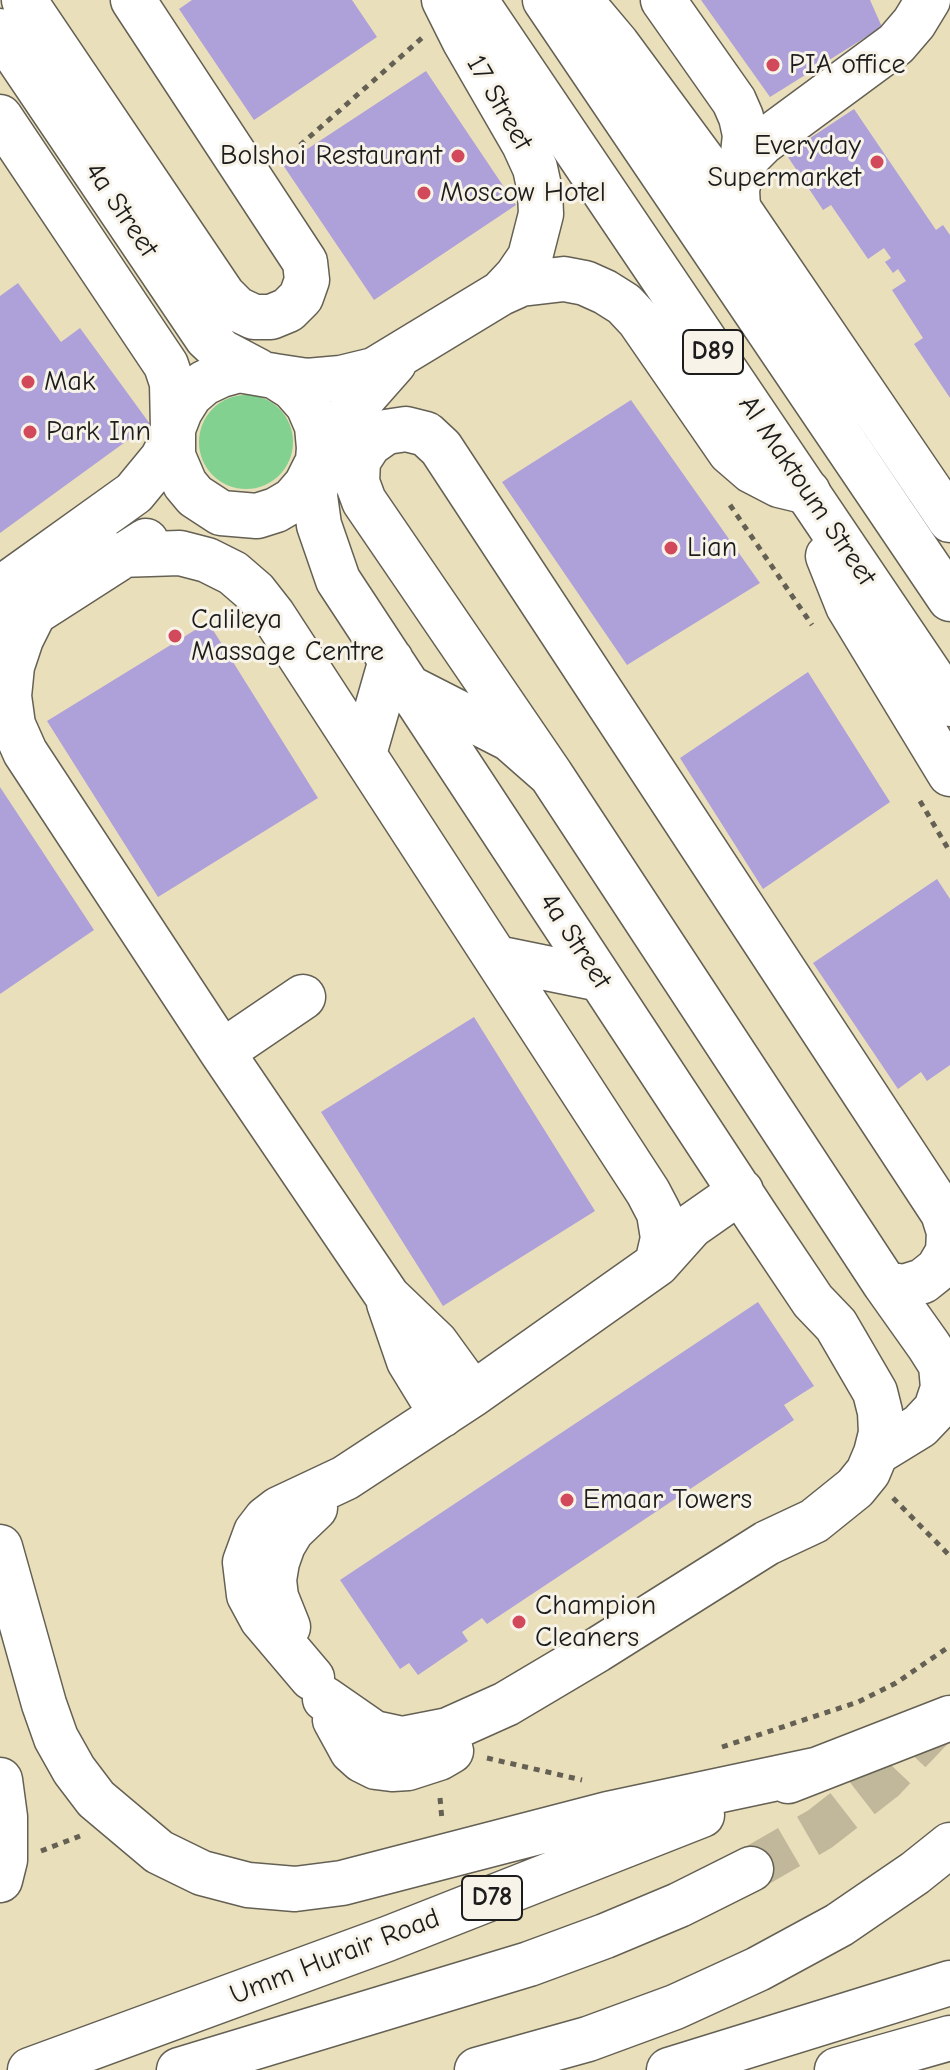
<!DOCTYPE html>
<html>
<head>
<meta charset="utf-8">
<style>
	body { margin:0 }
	canvas { display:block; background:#eadfbb }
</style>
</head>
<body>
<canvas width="950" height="2070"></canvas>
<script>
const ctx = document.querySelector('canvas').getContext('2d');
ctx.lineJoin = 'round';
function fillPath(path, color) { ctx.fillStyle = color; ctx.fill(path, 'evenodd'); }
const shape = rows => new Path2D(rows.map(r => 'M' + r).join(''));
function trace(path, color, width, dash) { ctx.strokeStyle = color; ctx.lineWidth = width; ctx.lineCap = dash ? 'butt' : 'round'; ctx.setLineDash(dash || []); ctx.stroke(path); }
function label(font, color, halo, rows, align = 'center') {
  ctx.font = font + ' "Comic Neue",sans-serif'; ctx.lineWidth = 6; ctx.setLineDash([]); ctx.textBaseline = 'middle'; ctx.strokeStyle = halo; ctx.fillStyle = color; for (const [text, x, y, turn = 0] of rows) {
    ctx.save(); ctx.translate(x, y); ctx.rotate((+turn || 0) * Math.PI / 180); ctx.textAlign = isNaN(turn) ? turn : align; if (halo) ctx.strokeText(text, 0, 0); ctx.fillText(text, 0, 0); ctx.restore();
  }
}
fillPath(shape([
	'199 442a47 47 0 1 1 94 0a47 47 0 1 1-94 0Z'
]), '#82d191');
fillPath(shape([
	[192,0,352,0,377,37,254,120,179,9],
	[701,0,870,0,882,27,770,97],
	[426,71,516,205,374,300,283,165],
	[854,109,936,230,943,225,950,235,950,398,914,344,923,338,892,290,906,281,898,269,893,273,885,262,891,258,884,248,868,259,831,205,823,210,786,154],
	[18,283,61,342,80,328,150,424,0,533,0,296],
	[631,400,760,583,627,665,502,482],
	[208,622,318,798,158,897,47,721],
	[808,672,890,802,763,889,680,758],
	[0,787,94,930,0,994],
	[937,879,950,899,950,1065,927,1081,921,1072,898,1089,813,963],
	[474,1017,595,1211,443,1306,321,1112],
	[758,1302,814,1386,784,1405,794,1420,487,1624,482,1618,462,1632,468,1641,418,1675,409,1663,400,1669,340,1580]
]), '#aea0d9');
trace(shape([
	[751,1869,820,1829,883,1780,942,1718]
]), '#c1b89b', 44, [44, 22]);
const minor = shape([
	[24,0,223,295,237,309,254,317,271,317,288,310,301,297,307,280,305,262,133,0],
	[444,0,464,40,524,144,535,168,540,191,541,214,530,257,517,276,501,293],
	[663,0,734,101,741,117,745,135,741,172],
	[0,31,207,338,222,352,258,371],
	[0,117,166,365,172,383,173,429],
	[738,208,737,190,741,172,749,156,763,142,896,44,914,23,928,0],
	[274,376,307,381,341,378,374,370,501,293,521,284,564,279,585,283,605,292,624,304,639,320,730,452,752,471,779,485,808,492],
	[319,448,394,363],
	[315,467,306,485,293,500,276,510,257,516,221,513,195,496,185,484,173,456,173,429,180,411,190,395,204,383,221,375,239,370,274,376,293,388,308,405,317,426,319,448,315,496,319,525,338,580,758,1219,813,1301,836,1325,875,1392,880,1412,881,1433,876,1453,868,1472,855,1488,814,1521,767,1543,597,1650,506,1704,448,1730,402,1739,374,1733,325,1699],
	[119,555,180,553,207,560,233,573,255,592,273,615,648,1192,659,1213,663,1238,657,1264],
	[0,589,134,493,162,459,172,440],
	[35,611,21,639,12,666,9,696,13,725,25,752,222,1052,388,1297,436,1343,473,1394],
	[12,627,146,541],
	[410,688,510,739,551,775,885,1284,929,1346,941,1365,943,1388,936,1409,920,1426,876,1453],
	[364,754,391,660],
	[551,775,364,501,357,482,358,461,369,444,386,432,406,429,426,434,441,448,943,1213,949,1232,948,1252,938,1269,923,1281,904,1287,885,1284],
	[497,958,600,979],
	[222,1052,303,997],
	[389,1303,409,1361,442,1415],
	[288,1627,276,1597,274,1580,277,1562,283,1545,292,1530,315,1508],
	[312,1678,262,1619,249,1595,245,1562,256,1532,266,1519,279,1509,345,1478,473,1394,657,1264,691,1226,741,1191],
	[335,1720,352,1751,362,1760,376,1767,392,1769,408,1768,439,1758,451,1751]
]);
const major = shape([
	[475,0,950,704],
	[545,0,950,599],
	[580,0,617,44,738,208,950,520],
	[828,556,848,606,950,774],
	[0,1547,44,1704,56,1738,74,1770,96,1799,159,1852,202,1873,248,1885,295,1889,342,1883,608,1814,815,1770],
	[0,1780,5,1817,5,1860,0,1880],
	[788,1781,950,1718],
	[30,2070,387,1939,702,1815],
	[179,2070,529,1964,605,1936,679,1905,751,1869],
	[477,2070,588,2039,675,2007,758,1969,839,1925,915,1873,950,1845],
	[669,2070,950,1983],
	[837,2070,950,2038]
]);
trace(minor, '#646054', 47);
trace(major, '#646054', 47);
trace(shape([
	[282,161,422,38],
	[730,505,812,625],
	[920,801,950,852],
	[893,1498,950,1556],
	[722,1747,858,1702,896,1683,950,1646],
	[487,1758,582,1780],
	[440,1798,442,1820],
	[41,1851,80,1836]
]), '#646054', 5, [6, 6]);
trace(minor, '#fff', 44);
trace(major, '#fff', 44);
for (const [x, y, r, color] of [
	[773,65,8,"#d1495b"],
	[458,156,8,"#d1495b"],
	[877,162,8,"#d1495b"],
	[424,193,8,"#d1495b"],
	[28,382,8,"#d1495b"],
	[30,432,8,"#d1495b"],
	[671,548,8,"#d1495b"],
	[175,636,8,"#d1495b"],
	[567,1500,8,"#d1495b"],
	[519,1622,8,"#d1495b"]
]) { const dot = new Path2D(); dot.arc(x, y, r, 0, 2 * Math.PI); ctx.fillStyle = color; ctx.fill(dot); trace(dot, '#f7f3e8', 3); }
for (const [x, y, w] of [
	[713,352,60],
	[492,1898,60]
]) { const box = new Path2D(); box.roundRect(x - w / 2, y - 22, w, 44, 6); ctx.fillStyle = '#f7f3e8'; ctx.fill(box); trace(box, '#1c1c1c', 2); }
label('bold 26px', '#1c1c1c', null, [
	["D89",713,352],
	["D78",492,1898]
]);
label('28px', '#1c1c1c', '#f7f3e8', [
	["PIA office",789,65],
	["Everyday",861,146,"right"],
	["Supermarket",861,178,"right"],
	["Bolshoi Restaurant",442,156,"right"],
	["Moscow Hotel",440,193],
	["Mak",44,382],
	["Park Inn",46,432],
	["Lian",687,548],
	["Calileya",191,620],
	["Massage Centre",191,652],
	["Emaar Towers",583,1500],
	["Champion",535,1606],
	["Cleaners",535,1638]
], 'left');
label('28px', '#1c1c1c', '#f7f3e8', [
	["17 Street",499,103,60],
	["4a Street",121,210,56],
	["Al Maktoum Street",807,491,56],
	["4a Street",575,941,57],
	["Umm Hurair Road",335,1957,-21]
]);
</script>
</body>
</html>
